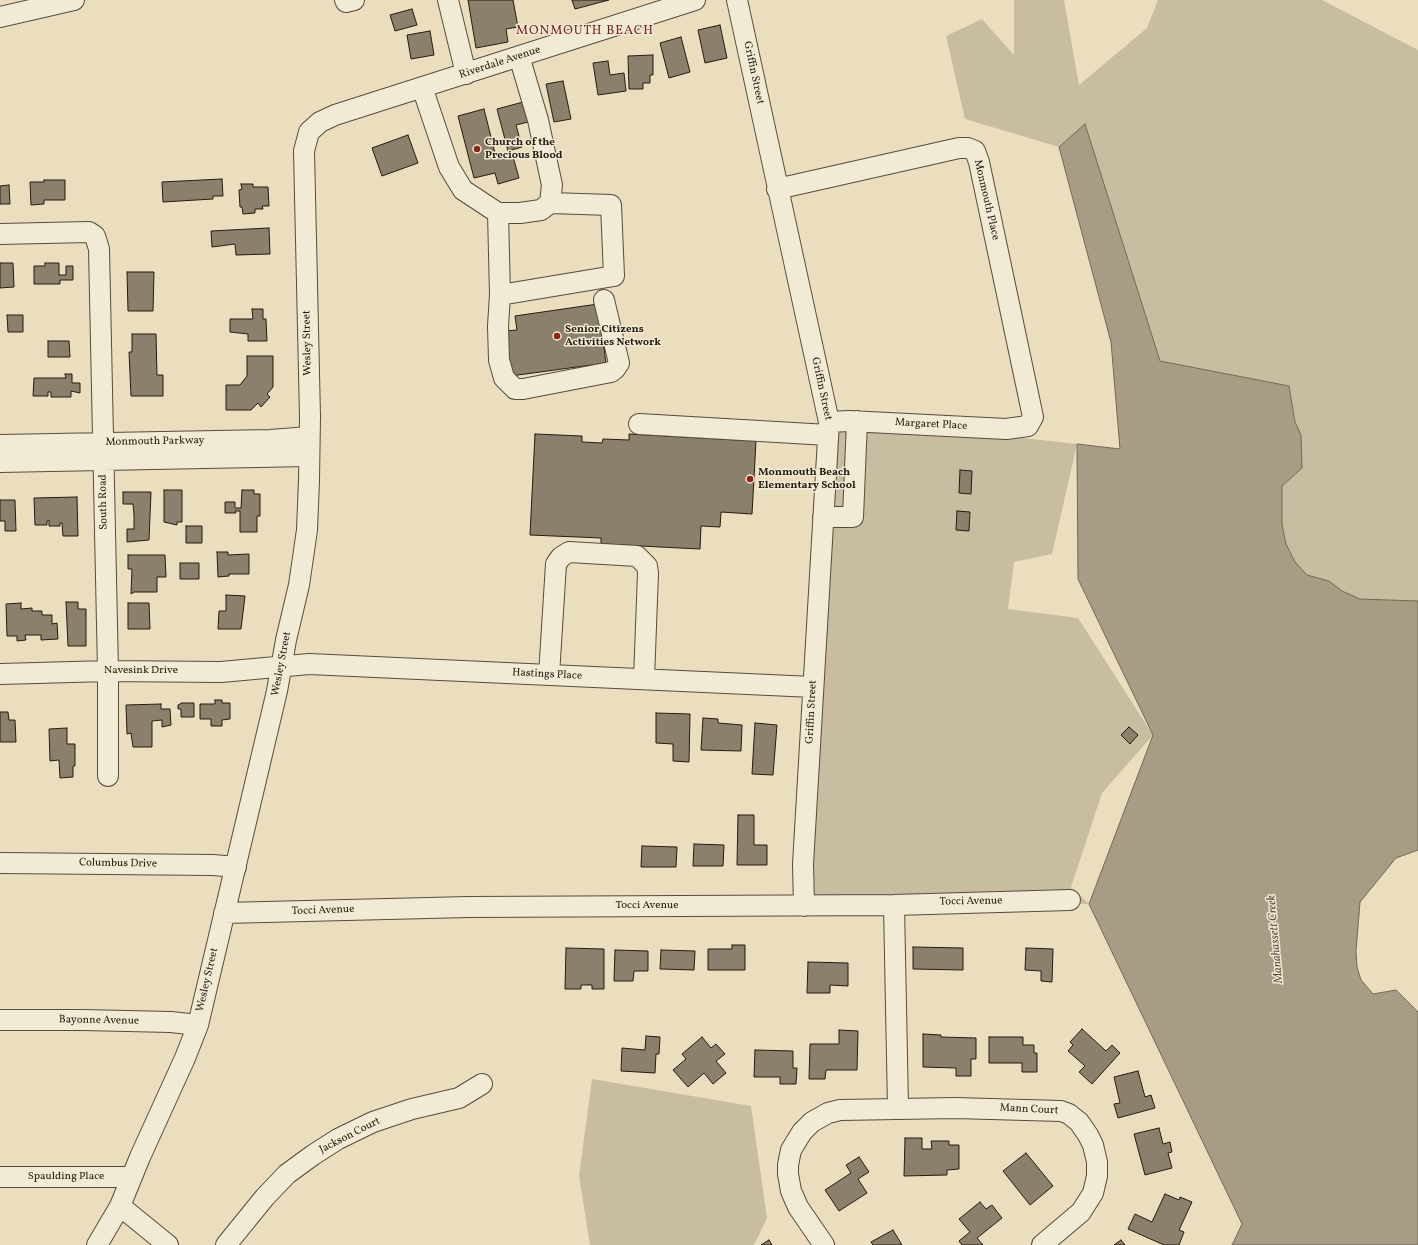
<!DOCTYPE html>
<html>
<head>
<meta charset="utf-8">
<style>
	body { margin:0 }
	canvas { display:block; background:#eadebf }
</style>
</head>
<body>
<canvas width="1418" height="1245"></canvas>
<script>
const ctx = document.querySelector('canvas').getContext('2d');
ctx.lineJoin = 'round';
function fillPath(path, color) { ctx.fillStyle = color; ctx.fill(path, 'evenodd'); }
const shape = rows => new Path2D(rows.map(r => 'M' + r).join(''));
function trace(path, color, width, dash) { ctx.strokeStyle = color; ctx.lineWidth = width; ctx.lineCap = dash ? 'butt' : 'round'; ctx.setLineDash(dash || []); ctx.stroke(path); }
function label(font, color, halo, rows, align = 'center') {
  ctx.font = font + ' Vollkorn,serif'; ctx.lineWidth = 3; ctx.setLineDash([]); ctx.textBaseline = 'middle'; ctx.strokeStyle = halo; ctx.fillStyle = color; for (const [text, x, y, turn = 0] of rows) {
    ctx.save(); ctx.translate(x, y); ctx.rotate((+turn || 0) * Math.PI / 180); ctx.textAlign = isNaN(turn) ? turn : align; if (halo) ctx.strokeText(text, 0, 0); ctx.fillText(text, 0, 0); ctx.restore();
  }
}
fillPath(shape([
	[1014,0,1064,0,1079,85,1147,28,1158,0,1322,0,1418,50,1418,601,1360,599,1342,591,1329,581,1307,575,1295,562,1286,544,1282,524,1282,486,1301,435,1295,422,1289,386,1160,361,1085,125,1059,147,965,119,946,36,982,19,1014,55],
	[832,417,1077,444,1052,554,1014,562,1008,609,1078,618,1153,735,1102,793,1071,887,1089,904,802,902],
	[592,1079,751,1106,767,1218,754,1245,590,1245,579,1176]
]), '#c9bda1');
const water = shape([
	[1085,124,1160,361,1289,386,1295,422,1301,435,1302,468,1282,486,1282,524,1286,544,1295,562,1307,575,1329,581,1342,591,1360,599,1418,601,1418,850,1396,858,1360,902,1356,951,1357,967,1361,980,1373,994,1396,990,1418,1012,1418,1245,1232,1245,1242,1224,1089,904,1153,735,1078,579,1077,444,1120,449,1111,342,1059,147,1085,124]
]);
fillPath(water, '#a79c84');
trace(water, '#736856', 1);
const building = shape([
	[468,0,513,0,518,27,506,29,508,42,476,48,468,0],
	[572,0,609,0,575,9,572,0],
	[412,9,417,25,395,31,390,15,412,9],
	[720,25,727,58,705,63,698,30,720,25],
	[430,31,434,55,411,59,407,35,430,31],
	[681,37,690,72,669,78,660,43,681,37],
	[653,55,653,75,650,75,650,83,643,83,643,89,629,89,628,56,653,55],
	[608,61,610,75,624,73,626,91,598,95,593,63,608,61],
	[563,81,571,119,554,122,546,84,563,81],
	[527,101,532,121,516,125,522,147,508,151,497,109,527,101],
	[484,109,496,157,512,153,519,178,498,184,495,173,474,178,458,116,484,109],
	[408,135,418,163,382,176,372,148,408,135],
	[222,179,223,196,213,196,213,199,163,202,162,182,222,179],
	[44,180,65,180,65,200,44,200,44,204,31,205,30,182,44,182,44,180],
	[241,184,253,184,253,187,268,187,269,206,262,206,263,209,255,209,255,213,243,214,242,207,240,207,239,190,242,189,241,184],
	[9,185,10,204,0,204,0,186,9,185],
	[269,228,270,254,236,255,235,244,212,247,211,231,269,228],
	[0,263,13,263,14,287,0,288,0,263],
	[45,263,59,263,59,275,66,275,66,266,73,266,73,280,60,280,60,284,34,284,34,266,45,266,45,263],
	[127,272,154,272,153,311,128,311,127,272],
	[598,304,606,363,511,376,505,331,517,330,515,316,598,304],
	[252,309,263,309,263,319,266,319,267,341,248,341,248,334,230,332,230,319,253,319,252,309],
	[7,315,23,315,23,332,8,332,7,315],
	[132,334,156,334,157,375,163,375,163,396,131,396,129,352,132,352,132,334],
	[48,341,69,341,70,357,48,357,48,341],
	[247,356,273,356,273,387,267,394,270,397,261,407,258,403,251,410,226,410,226,385,240,385,247,376,247,356],
	[65,374,72,374,72,383,80,383,80,393,71,391,71,397,51,397,51,392,48,392,48,396,33,396,34,378,66,378,65,374],
	[535,434,582,436,582,442,602,443,603,439,629,440,629,434,756,441,752,514,721,512,720,527,701,526,700,549,601,544,601,538,530,535,535,434],
	[960,470,972,471,971,494,959,493,960,470],
	[164,490,182,490,182,522,177,522,177,525,164,522,164,490],
	[242,490,254,490,254,494,260,494,260,516,257,516,257,532,240,532,240,511,235,511,236,513,225,513,225,502,235,502,235,508,241,508,242,490],
	[123,492,151,492,149,540,127,542,127,529,134,529,134,515,133,504,123,504,123,492],
	[77,497,78,536,63,536,62,523,60,523,60,526,49,526,49,520,47,521,47,525,35,525,34,498,77,497],
	[0,500,15,500,16,531,5,531,5,521,0,521,0,500],
	[957,511,970,512,969,531,956,530,957,511],
	[186,526,202,526,202,543,186,543,186,526],
	[217,552,228,552,228,555,249,554,249,574,229,574,229,576,218,577,217,552],
	[128,555,165,555,166,577,157,577,157,592,134,592,131,594,132,569,128,569,128,555],
	[180,563,199,563,199,579,180,579,180,563],
	[226,595,245,596,241,629,218,629,219,611,226,611,226,595],
	[66,602,78,602,78,609,86,609,86,646,68,646,66,602],
	[21,603,21,609,32,608,32,611,42,611,42,615,52,615,52,624,57,623,58,639,41,640,41,635,25,635,26,640,17,641,17,636,7,636,6,604,21,603],
	[128,603,149,603,150,629,128,629,128,603],
	[215,700,222,700,222,703,230,703,230,719,222,720,222,726,211,726,211,719,200,719,200,704,215,704,215,700],
	[182,703,194,703,194,717,181,717,181,709,178,709,178,705,182,703],
	[161,704,161,709,170,709,171,725,162,727,162,720,152,721,152,747,133,747,131,733,127,734,126,705,161,704],
	[0,712,8,712,9,720,15,720,16,742,0,742,0,712],
	[656,713,690,714,689,762,673,761,673,744,656,743,656,713],
	[703,718,718,719,718,723,742,725,741,751,701,750,703,718],
	[755,723,777,725,773,775,752,774,755,723],
	[1129,727,1138,735,1130,744,1121,735,1129,727],
	[67,728,67,744,75,744,75,766,73,766,73,777,60,778,59,760,50,761,49,729,67,728],
	[738,815,754,815,754,845,767,845,767,865,737,865,738,815],
	[694,844,724,845,723,866,693,866,694,844],
	[642,846,677,847,676,867,641,867,642,846],
	[732,945,745,945,745,970,708,970,708,949,732,949,732,945],
	[913,947,963,948,963,970,913,969,913,947],
	[566,948,604,949,604,989,592,989,592,985,581,985,581,989,565,989,566,948],
	[1026,948,1053,949,1052,982,1041,981,1041,971,1025,970,1026,948],
	[615,950,648,951,648,971,634,971,633,981,614,981,615,950],
	[661,950,695,951,694,970,660,969,661,950],
	[808,962,848,963,848,986,830,985,830,993,807,993,808,962],
	[1082,1029,1106,1051,1112,1045,1120,1053,1092,1084,1079,1072,1085,1066,1068,1051,1073,1045,1070,1042,1082,1029],
	[839,1030,858,1031,857,1070,826,1070,825,1079,809,1079,810,1044,839,1044,839,1030],
	[923,1034,941,1035,941,1037,976,1038,976,1059,971,1059,971,1076,956,1076,956,1068,923,1067,923,1034],
	[646,1036,660,1037,659,1054,656,1054,655,1073,621,1071,622,1048,645,1050,646,1036],
	[702,1037,711,1048,716,1044,725,1054,716,1061,726,1073,713,1084,704,1073,688,1087,673,1070,686,1059,682,1054,702,1037],
	[989,1037,1023,1037,1023,1045,1034,1045,1034,1053,1037,1053,1037,1072,1022,1072,1022,1063,989,1063,989,1037],
	[755,1050,793,1051,793,1068,797,1068,796,1084,780,1084,780,1077,754,1077,755,1050],
	[1138,1071,1145,1097,1151,1095,1155,1108,1118,1118,1114,1104,1120,1103,1114,1077,1138,1071],
	[1159,1128,1163,1144,1170,1142,1172,1152,1168,1153,1172,1168,1145,1175,1134,1134,1159,1128],
	[905,1138,922,1138,922,1149,932,1149,931,1141,949,1141,949,1145,959,1145,959,1169,947,1170,947,1175,904,1176,905,1138],
	[1026,1153,1053,1186,1030,1205,1003,1171,1026,1153],
	[859,1157,869,1172,858,1179,867,1193,839,1211,825,1190,851,1173,846,1165,859,1157],
	[1165,1194,1179,1200,1180,1197,1192,1202,1179,1230,1184,1232,1179,1245,1164,1245,1128,1229,1135,1214,1152,1222,1165,1194],
	[980,1202,986,1209,992,1205,1002,1218,977,1238,983,1245,962,1245,959,1241,970,1232,959,1219,980,1202],
	[893,1230,902,1245,873,1245,871,1242,893,1230],
	[769,1240,772,1245,761,1245,769,1240],
	[1121,1240,1125,1245,1114,1245,1121,1240]
]);
fillPath(building, '#8b806b');
trace(building, '#251b11', 1);
const minor = shape([
	[345,0,346,2,354,0],
	[448,0,466,74],
	[737,0,829,422,803,864,804,906],
	[0,17,74,0],
	[519,56,538,120,552,185,550,203],
	[422,87,449,167,463,190,498,213,520,213,541,210,550,203,611,205,614,276,500,295,498,213],
	[777,189,959,148,968,148,975,151,979,162,1033,417,1028,426,1006,429,849,421,829,422],
	[0,234,89,232,95,236,99,249,108,671,108,776],
	[500,295,498,326,499,360,504,378,515,389,523,389,611,372,615,369,619,363,604,300],
	[639,424,828,435],
	[0,445,270,440,309,437],
	[0,462,308,456],
	[823,517,853,517,857,421],
	[0,674,108,671,221,672,309,664,813,687],
	[549,675,556,564,561,557,569,552,637,556,647,566,648,573,644,679],
	[0,863,213,865,236,867],
	[894,905,898,1108],
	[224,913,469,907,894,905,1070,900],
	[0,1020,83,1020,171,1022,198,1025],
	[0,1177,132,1177],
	[120,1206,168,1245],
	[97,1245,120,1206,140,1157,185,1058,198,1025,277,691,286,640,299,585,307,530,309,480,310,417,304,151,309,132,320,122,335,115,695,0],
	[226,1245,265,1197,287,1174,313,1155,338,1139,373,1122,412,1109,459,1098,482,1084],
	[824,1245,798,1207,791,1191,788,1174,788,1165,791,1150,802,1132,812,1122,828,1113,840,1110,955,1108,1061,1111,1069,1114,1079,1122,1088,1135,1093,1145,1097,1162,1097,1176,1093,1193,1081,1212,1042,1245]
]);
trace(minor, '#564c3c', 22);
trace(minor, '#f1ead5', 20);
for (const [x, y, r, color] of [
	[477,149,4,"#8f2418"],
	[557,336,4,"#8f2418"],
	[750,479,4,"#8f2418"]
]) { const dot = new Path2D(); dot.arc(x, y, r, 0, 2 * Math.PI); ctx.fillStyle = color; ctx.fill(dot); trace(dot, '#f1ead5', 1.5); }
label('11px', '#251b11', '#f1ead5', [
	["Riverdale Avenue",500,63,-18],
	["Griffin Street",753,73,78],
	["Monmouth Place",986,200,77],
	["Wesley Street",308,343,-91],
	["Griffin Street",821,389,78],
	["Margaret Place",931,425,3],
	["Monmouth Parkway",155,442,-1],
	["South Road",104,502,-91],
	["Wesley Street",282,664,-79],
	["Navesink Drive",141,671],
	["Hastings Place",547,675,3],
	["Griffin Street",812,712,-87],
	["Columbus Drive",118,864,1],
	["Tocci Avenue",971,902,-1],
	["Tocci Avenue",647,906],
	["Tocci Avenue",323,911,-2],
	["Wesley Street",208,980,-77],
	["Bayonne Avenue",99,1021,1],
	["Mann Court",1029,1110,3],
	["Jackson Court",350,1136,-27],
	["Spaulding Place",66,1177]
]);
label('bold 11px', '#251b11', '#f1ead5', [
	["Church of the",485,143],
	["Precious Blood",485,156],
	["Senior Citizens",565,330],
	["Activities Network",565,343],
	["Monmouth Beach",758,473],
	["Elementary School",758,486]
], 'left');
label('italic 12px', '#594f3f', '#f1ead5', [
	["Manahassett Creek",1276,939,-95]
]);
ctx.letterSpacing = '1px';
label('13px', '#7a1f14', '#f1ead5', [
	["MONMOUTH BEACH",585,32]
]);
ctx.letterSpacing = '0px';
</script>
</body>
</html>
